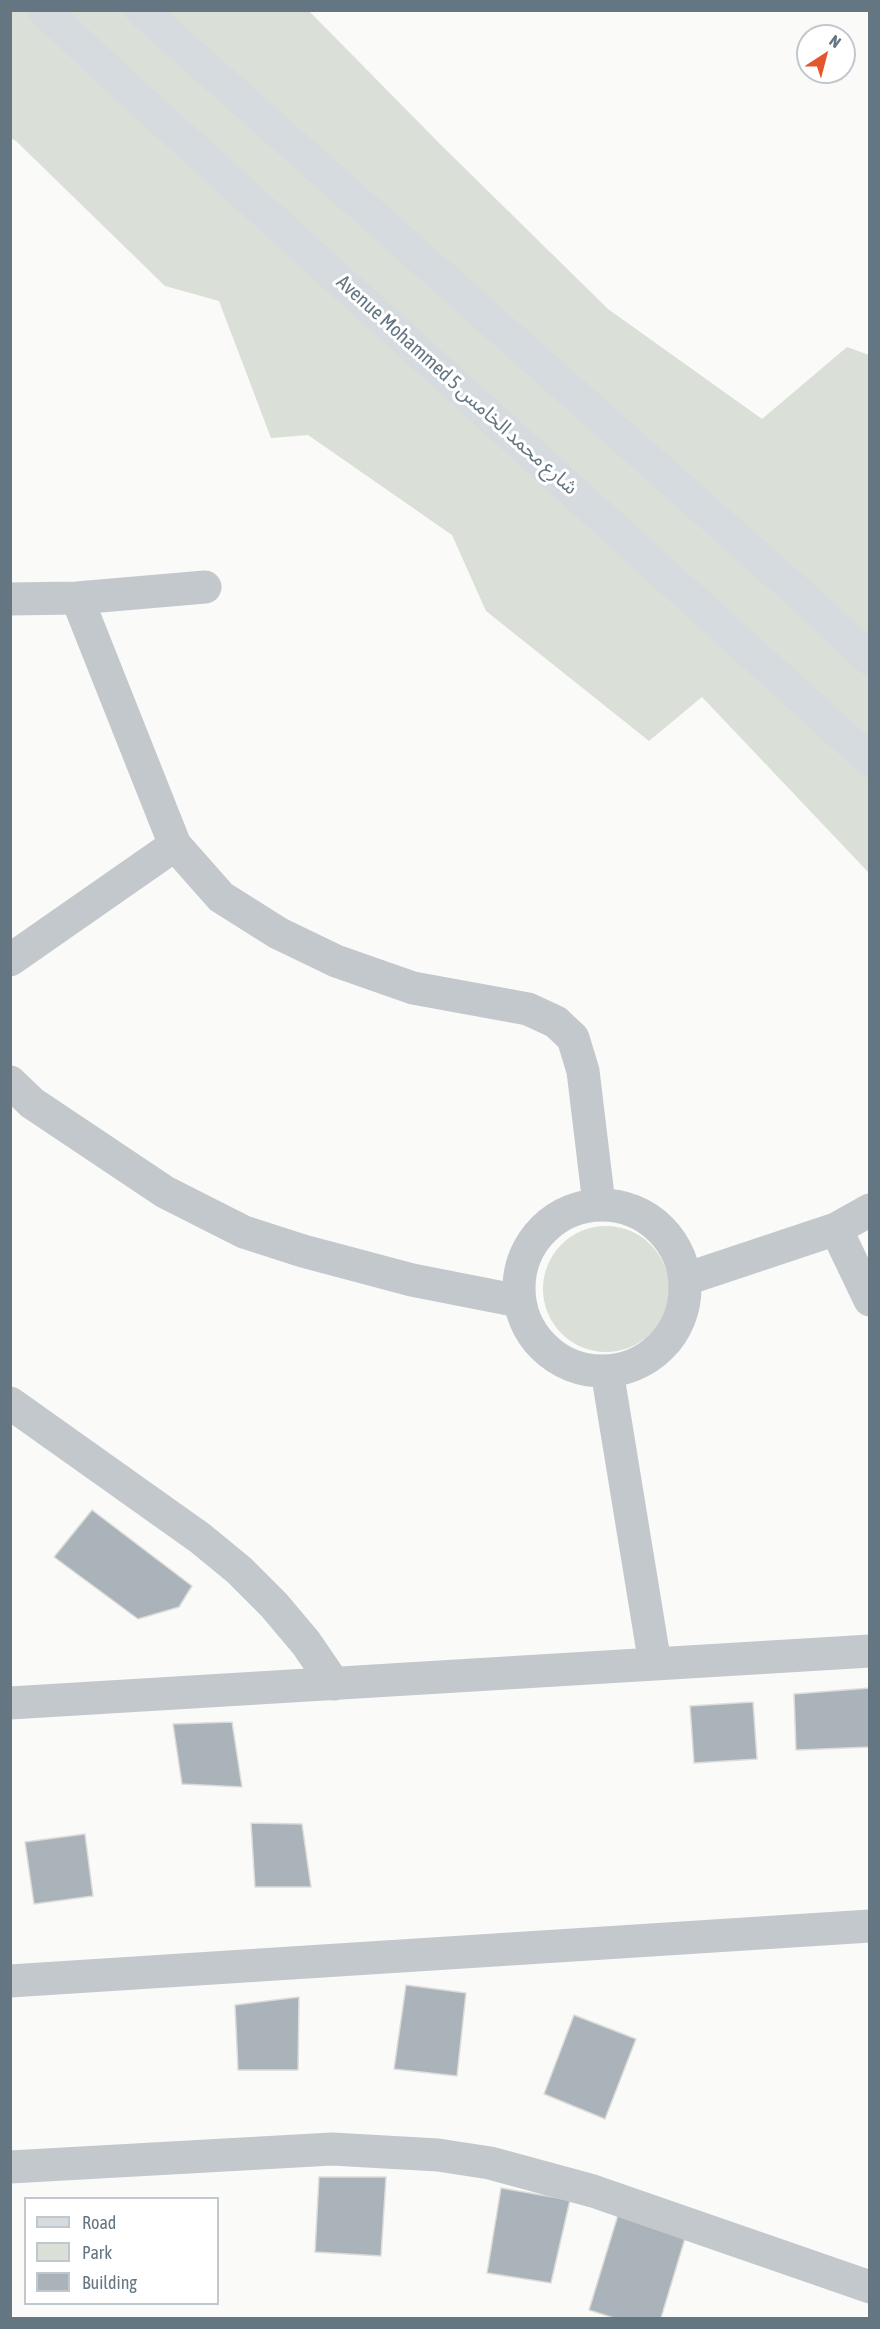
<!DOCTYPE html>
<html>
<head>
<meta charset="utf-8">
<style>
	body { margin:0 }
	#map { position:relative; width:880px; height:2329px; overflow:hidden; background:#fafaf8; font-family:"Asap Condensed",sans-serif }
	canvas { display:block }
	.frame { position:absolute; inset:0; border:12px solid #657683; pointer-events:none }
	.legend { position:absolute; left:24px; top:2197px; width:195px; height:108px; box-sizing:border-box; background:#fff; border:2px solid #c1c8cd; margin:0; padding:8px 10px; list-style:none; font-size:18px; color:#657683 }
	.legend li { display:flex; align-items:center; gap:12px; height:30px }
	.legend b { width:30px; border:2px solid #c1c8cd }
	.north { position:absolute; left:796px; top:24px; width:60px; height:60px; box-sizing:border-box; background:#fff; border:2px solid #c1c8cd; border-radius:50%; rotate:36deg; font-size:16px; font-weight:700; line-height:24px; text-align:center; color:#657683 }
	.north::after { content:''; display:block; margin:auto; width:21px; height:27px; background:#e4572e; clip-path:polygon(50% 0,100% 100%,50% 72%,0 100%) }
</style>
</head>
<body>
<div id="map">
<canvas width="880" height="2329"></canvas>
<div class="frame"></div>
<ul class="legend">
<li><b style="height:8px;background:#d6dbdf"></b>Road</li>
<li><b style="height:16px;background:#dadfd7"></b>Park</li>
<li><b style="height:16px;background:#aab3b9"></b>Building</li>
</ul>
<div class="north">N</div>
</div>
<script>
const ctx = document.querySelector('canvas').getContext('2d');
ctx.lineJoin = 'round';
function fillPath(path, color) { ctx.fillStyle = color; ctx.fill(path, 'evenodd'); }
const shape = rows => new Path2D(rows.map(r => 'M' + r).join(''));
function trace(path, color, width, dash) { ctx.strokeStyle = color; ctx.lineWidth = width; ctx.lineCap = dash ? 'butt' : 'round'; ctx.setLineDash(dash || []); ctx.stroke(path); }
function label(font, color, halo, rows, align = 'center') {
  ctx.font = font + ' "Asap Condensed","Noto Sans Arabic",sans-serif'; ctx.lineWidth = 6; ctx.setLineDash([]); ctx.textBaseline = 'middle'; ctx.strokeStyle = halo; ctx.fillStyle = color; for (const [text, x, y, turn = 0] of rows) {
    ctx.save(); ctx.translate(x, y); ctx.rotate((+turn || 0) * Math.PI / 180); ctx.textAlign = isNaN(turn) ? turn : align; if (halo) ctx.strokeText(text, 0, 0); ctx.fillText(text, 0, 0); ctx.restore();
  }
}
fillPath(shape([
	[10,11,309,11,440,144,608,309,762,419,847,347,869,355,869,873,702,697,649,741,486,611,452,535,308,435,271,438,219,301,165,286,16,141,11,138],
	'543 1289a63 63 0 1 1 126 0a63 63 0 1 1-126 0Z'
]), '#dadfd7');
const building = shape([
	[92,1510,192,1586,179,1607,138,1619,54,1557,92,1510],
	[870,1688,870,1747,796,1750,794,1694,870,1688],
	[753,1702,757,1759,694,1763,690,1706,753,1702],
	[232,1722,242,1787,182,1784,173,1724,232,1722],
	[251,1823,302,1824,311,1887,255,1887,251,1823],
	[85,1834,93,1896,34,1904,25,1842,85,1834],
	[406,1985,466,1993,457,2076,394,2069,406,1985],
	[299,1997,298,2070,238,2070,235,2005,299,1997],
	[574,2015,636,2039,605,2119,544,2094,574,2015],
	[319,2177,386,2177,381,2256,315,2252,319,2177],
	[501,2188,570,2200,551,2283,487,2273,501,2188],
	[618,2215,686,2235,661,2318,614,2318,589,2310,618,2215]
]);
fillPath(building, '#aab3b9');
trace(building, '#dcdcda', 1.5);
trace(shape([
	[77,598,175,845],
	[10,599,77,598,205,587],
	[10,960,175,845,221,897,278,933,336,961,413,988,528,1009,556,1022,573,1038,583,1071,599,1204],
	[10,1082,32,1103,165,1192,244,1232,303,1251,412,1280,519,1301],
	'519 1288a83 83 0 1 1 166 0a83 83 0 1 1-166 0Z',
	[836,1229,870,1300],
	[686,1279,836,1229,870,1210],
	[607,1371,655,1664],
	[10,1403,200,1538,239,1570,274,1605,306,1643,334,1684],
	[10,1703,870,1651],
	[10,1981,870,1926],
	[10,2167,332,2149,438,2155,490,2163,593,2191,870,2287]
]), '#c3c8cc', 33);
trace(shape([
	[44,10,116,78,870,760],
	[141,10,811,604,870,659]
]), '#d6dbdf', 33);
label('20px', '#657683', '#fff', [
	["Avenue Mohammed 5 شارع محمد الخامس",457,385,42]
]);
</script>
</body>
</html>
